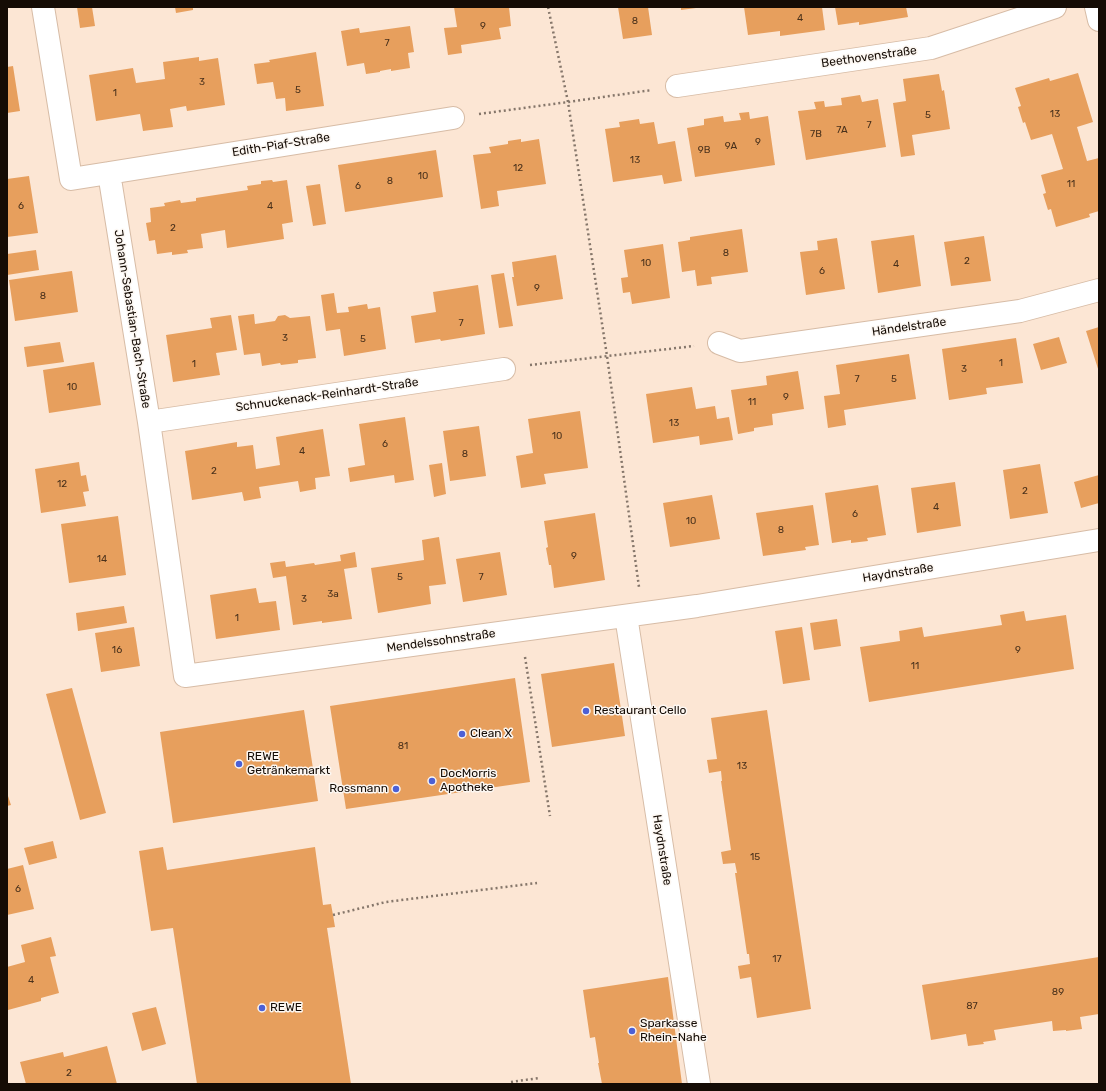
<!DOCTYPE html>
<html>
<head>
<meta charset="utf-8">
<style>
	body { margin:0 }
	#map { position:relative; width:1106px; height:1091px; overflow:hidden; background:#fce6d4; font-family:Rubik,sans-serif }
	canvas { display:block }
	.frame { position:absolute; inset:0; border:8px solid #150c05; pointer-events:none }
</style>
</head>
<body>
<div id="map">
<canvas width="1106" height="1091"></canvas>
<div class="frame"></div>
</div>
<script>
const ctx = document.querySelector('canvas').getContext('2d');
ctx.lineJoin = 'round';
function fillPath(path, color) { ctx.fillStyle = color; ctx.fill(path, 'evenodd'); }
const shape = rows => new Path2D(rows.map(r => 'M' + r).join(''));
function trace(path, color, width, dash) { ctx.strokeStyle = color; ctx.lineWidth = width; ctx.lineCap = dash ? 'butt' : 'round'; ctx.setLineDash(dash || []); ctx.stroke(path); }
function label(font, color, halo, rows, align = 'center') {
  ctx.font = font + ' Rubik,sans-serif'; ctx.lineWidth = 3; ctx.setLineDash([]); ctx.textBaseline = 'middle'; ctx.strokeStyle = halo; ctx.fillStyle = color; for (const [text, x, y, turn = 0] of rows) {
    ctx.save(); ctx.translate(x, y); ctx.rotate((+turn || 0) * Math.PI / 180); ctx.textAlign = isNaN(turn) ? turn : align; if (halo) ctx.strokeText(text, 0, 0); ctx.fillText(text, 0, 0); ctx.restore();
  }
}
fillPath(shape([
	[77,7,92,7,95,26,80,28],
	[175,7,193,7,193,10,176,13],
	[454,7,509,7,511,26,499,28,501,39,461,45,462,53,448,55,444,28,457,27],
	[618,7,648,7,652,35,623,39],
	[681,7,696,7,696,8,681,10],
	[744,7,822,7,825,30,780,36,780,31,748,35],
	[835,7,906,7,908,17,859,25,859,22,838,25],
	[410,26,414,52,408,53,410,68,391,71,391,69,380,71,380,72,366,74,364,63,347,66,341,31,359,28,360,33],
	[316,52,324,106,286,111,285,98,276,99,273,82,257,84,254,64,270,62,269,60],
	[199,57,199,61,218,58,225,105,187,111,186,106,170,109,173,127,143,131,140,114,96,121,89,75,133,68,136,83,165,79,163,62],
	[13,66,20,111,7,113,7,67],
	[1078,73,1093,122,1077,127,1087,161,1099,158,1099,211,1089,214,1090,217,1056,227,1051,209,1048,210,1043,194,1046,193,1041,175,1063,169,1052,134,1031,140,1025,122,1023,123,1018,107,1021,106,1015,88,1049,78,1050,81],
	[939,74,942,91,944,90,950,129,912,135,915,155,901,157,893,103,906,101,903,79],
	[860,95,862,102,878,99,886,147,806,160,798,111,816,109,814,102,824,101,825,107,842,105,841,98],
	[749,112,750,119,768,116,775,165,695,177,687,128,704,125,704,119,723,116,724,122,741,120,739,113],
	[639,119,640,124,654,122,658,144,675,141,682,181,664,184,662,175,613,182,605,129,620,127,619,122],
	[521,139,521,142,539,139,546,184,497,191,499,206,481,209,473,155,491,153,489,147,508,144,508,141],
	[436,150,443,197,345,212,338,165],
	[29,176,38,233,7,237,7,179],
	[272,180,273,182,287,180,293,222,282,224,284,239,227,248,225,230,201,234,203,248,187,250,188,253,172,255,172,252,157,254,155,240,149,241,146,223,151,222,150,208,165,206,164,203,180,200,181,203,196,201,196,198,248,190,247,186,261,184,261,181],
	[320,184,326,224,313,226,306,186],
	[742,229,748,272,711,277,712,284,697,286,695,270,682,272,678,242,690,240,690,237],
	[914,235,921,286,878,293,871,241],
	[984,236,991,281,951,286,944,242],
	[837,238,845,289,806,295,800,252,818,250,817,241],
	[663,244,670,298,632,304,630,292,623,293,621,278,628,277,624,250],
	[36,250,39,270,7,275,7,254],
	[556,255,563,299,517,306,512,277,514,277,512,262],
	[72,271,78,312,15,321,9,280],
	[504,273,513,326,499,328,491,275],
	[478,285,485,334,441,341,440,339,415,343,411,316,436,312,433,292],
	[334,293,337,313,349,312,348,307,367,304,368,309,380,307,386,349,344,356,340,329,326,331,321,295],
	[254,314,255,324,275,321,278,316,285,315,290,318,310,316,316,358,298,360,298,363,281,365,280,363,262,366,260,353,244,355,238,316],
	[231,315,237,350,216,353,220,375,173,382,166,335,212,328,210,318],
	[1099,327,1099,372,1086,331],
	[1059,337,1067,363,1041,370,1033,344],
	[1016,338,1023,383,986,388,987,394,949,400,942,349],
	[60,342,64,362,27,367,24,347],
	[909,354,916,399,844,410,846,425,828,428,824,396,840,394,836,365],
	[94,362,101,405,49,413,43,370],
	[798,371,804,409,772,414,773,425,754,428,754,431,738,434,731,390,767,385,766,376],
	[692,387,696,409,715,406,717,419,729,417,733,440,700,445,699,436,653,443,646,394],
	[580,411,588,468,544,474,546,484,521,488,516,456,533,453,528,419],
	[405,417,414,480,395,483,394,475,350,482,348,468,365,465,359,424],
	[479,426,486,476,450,481,443,431],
	[323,429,330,476,315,478,316,489,300,492,298,481,259,487,261,498,244,501,242,492,192,500,185,451,237,442,237,447,253,445,256,469,280,465,276,437],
	[79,462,81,476,86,475,89,491,83,492,86,506,41,513,35,469],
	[442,463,446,494,434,497,429,465],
	[1040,464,1048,513,1010,519,1003,470],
	[1099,475,1099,503,1081,508,1074,482],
	[955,482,961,526,917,533,911,488],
	[878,485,886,535,867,538,868,541,851,543,851,540,832,543,825,493],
	[712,495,720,539,670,547,663,503],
	[813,505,819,545,805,547,806,550,763,556,756,513],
	[595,513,605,580,554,588,551,565,549,565,546,548,548,547,544,521],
	[118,516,126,575,69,583,61,524],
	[439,537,446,584,429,586,431,604,378,613,371,568,424,560,422,540],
	[355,552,357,567,344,569,352,619,322,623,322,621,293,625,286,576,273,578,270,563,285,561,286,567,314,563,315,565,341,561,340,555],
	[500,552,507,595,463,602,456,559],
	[256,588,259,603,276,601,280,630,216,639,210,595],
	[124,606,127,623,78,631,76,613],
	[1024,611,1026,621,1066,615,1074,669,869,702,860,647,900,641,899,631,922,627,924,637,1002,625,1000,615],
	[837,619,841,646,814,650,810,623],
	[134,627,140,666,101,672,95,633],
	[802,627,810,680,783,684,775,631],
	[614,663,625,736,552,747,541,674],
	[515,678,530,782,346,809,330,706],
	[72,688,106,813,80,820,46,694],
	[304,710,318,801,173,823,160,732],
	[767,710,811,1009,757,1018,751,977,740,979,738,966,750,964,749,954,747,954,735,873,737,873,735,863,723,864,721,852,731,850,721,781,722,781,721,771,709,773,707,760,717,759,711,718],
	[7,793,11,805,7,806],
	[53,841,57,858,29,865,24,848],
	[163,847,167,870,315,847,323,905,331,904,333,915,335,927,327,928,351,1084,197,1084,173,928,151,931,139,851],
	[23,865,34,909,7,915,7,869],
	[51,937,56,956,50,957,59,993,41,998,41,1001,8,1010,7,967,25,962,21,945],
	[1099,957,1099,1014,1080,1017,1082,1029,1066,1031,1066,1030,1053,1031,1052,1021,994,1030,996,1040,983,1042,984,1044,968,1046,966,1034,931,1040,922,985],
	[668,977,682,1084,602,1084,598,1063,599,1063,595,1037,590,1038,583,990],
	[156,1007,166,1044,142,1051,132,1013],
	[107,1046,117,1084,26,1084,20,1062,63,1052,64,1057]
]), '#e79f5d');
const minor = shape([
	[43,7,71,179,109,173,149,422,185,676,697,606,1099,540],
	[1096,7,1099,20],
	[677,86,931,48,1055,7],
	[109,173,453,118],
	[719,343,740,351,1020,311,1099,290],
	[149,422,504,369],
	[626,616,699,1084]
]);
trace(minor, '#d7bca6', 24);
trace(shape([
	[548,7,568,102,607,356,639,587],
	[479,114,568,102,652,90],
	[530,365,694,346],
	[525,657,550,816],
	[333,915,386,902,537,883],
	[511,1082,539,1078]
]), '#85766a', 2.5, [2, 3]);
trace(minor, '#fff', 22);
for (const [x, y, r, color] of [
	[586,711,4,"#4c60d5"],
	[462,734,4,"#4c60d5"],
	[239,764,4,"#4c60d5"],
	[432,781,4,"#4c60d5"],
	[396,789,4,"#4c60d5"],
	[262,1008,4,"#4c60d5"],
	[632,1031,4,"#4c60d5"]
]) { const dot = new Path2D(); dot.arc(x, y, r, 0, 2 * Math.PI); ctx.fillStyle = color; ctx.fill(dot); trace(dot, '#fcf7f2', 1.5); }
label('10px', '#4a311b', null, [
	["4",800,18],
	["8",635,21],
	["9",483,26],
	["7",387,43],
	["3",202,82],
	["5",298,90],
	["1",115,93],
	["13",1055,114],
	["5",928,115],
	["7",869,125],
	["7A",842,130],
	["7B",816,134],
	["9",758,142],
	["9A",731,146],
	["9B",704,150],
	["13",635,160],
	["12",518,168],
	["10",423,176],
	["8",390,181],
	["11",1071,184],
	["6",358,186],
	["6",21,206],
	["4",270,206],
	["2",173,228],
	["8",726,253],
	["2",967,261],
	["10",646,263],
	["4",896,264],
	["6",822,271],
	["9",537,288],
	["8",43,296],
	["7",461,323],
	["3",285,338],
	["5",363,339],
	["1",1001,363],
	["1",194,364],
	["3",964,369],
	["7",857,379],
	["5",894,379],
	["10",72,387],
	["9",786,397],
	["11",752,402],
	["13",674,423],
	["10",557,436],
	["6",385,444],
	["4",302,451],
	["8",465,454],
	["2",214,471],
	["12",62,484],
	["2",1025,491],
	["4",936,507],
	["6",855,514],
	["10",691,521],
	["8",781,530],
	["9",574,556],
	["14",102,559],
	["5",400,577],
	["7",481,577],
	["3a",333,594],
	["3",304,599],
	["1",237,618],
	["16",117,650],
	["9",1018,650],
	["11",915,666],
	["81",403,746],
	["13",742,766],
	["15",755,857],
	["6",18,889],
	["17",777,959],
	["4",31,980],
	["89",1058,992],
	["87",972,1006],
	["2",69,1073]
]);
label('12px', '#150c05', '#fcf7f2', [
	["Beethovenstraße",869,57,-8],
	["Edith-Piaf-Straße",281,145,-9],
	["Johann-Sebastian-Bach-Straße",132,319,81],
	["Händelstraße",909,327,-8],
	["Schnuckenack-Reinhardt-Straße",327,395,-8],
	["Haydnstraße",898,573,-9],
	["Mendelssohnstraße",441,641,-8],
	["Haydnstraße",662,850,81]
]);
label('12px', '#150c05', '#fcf7f2', [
	["Restaurant Cello",594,711],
	["Clean X",470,734],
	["REWE",247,757],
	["Getränkemarkt",247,771],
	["DocMorris",440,774],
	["Apotheke",440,788],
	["Rossmann",388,789,"right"],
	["REWE",270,1008],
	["Sparkasse",640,1024],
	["Rhein-Nahe",640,1038]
], 'left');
</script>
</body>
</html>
